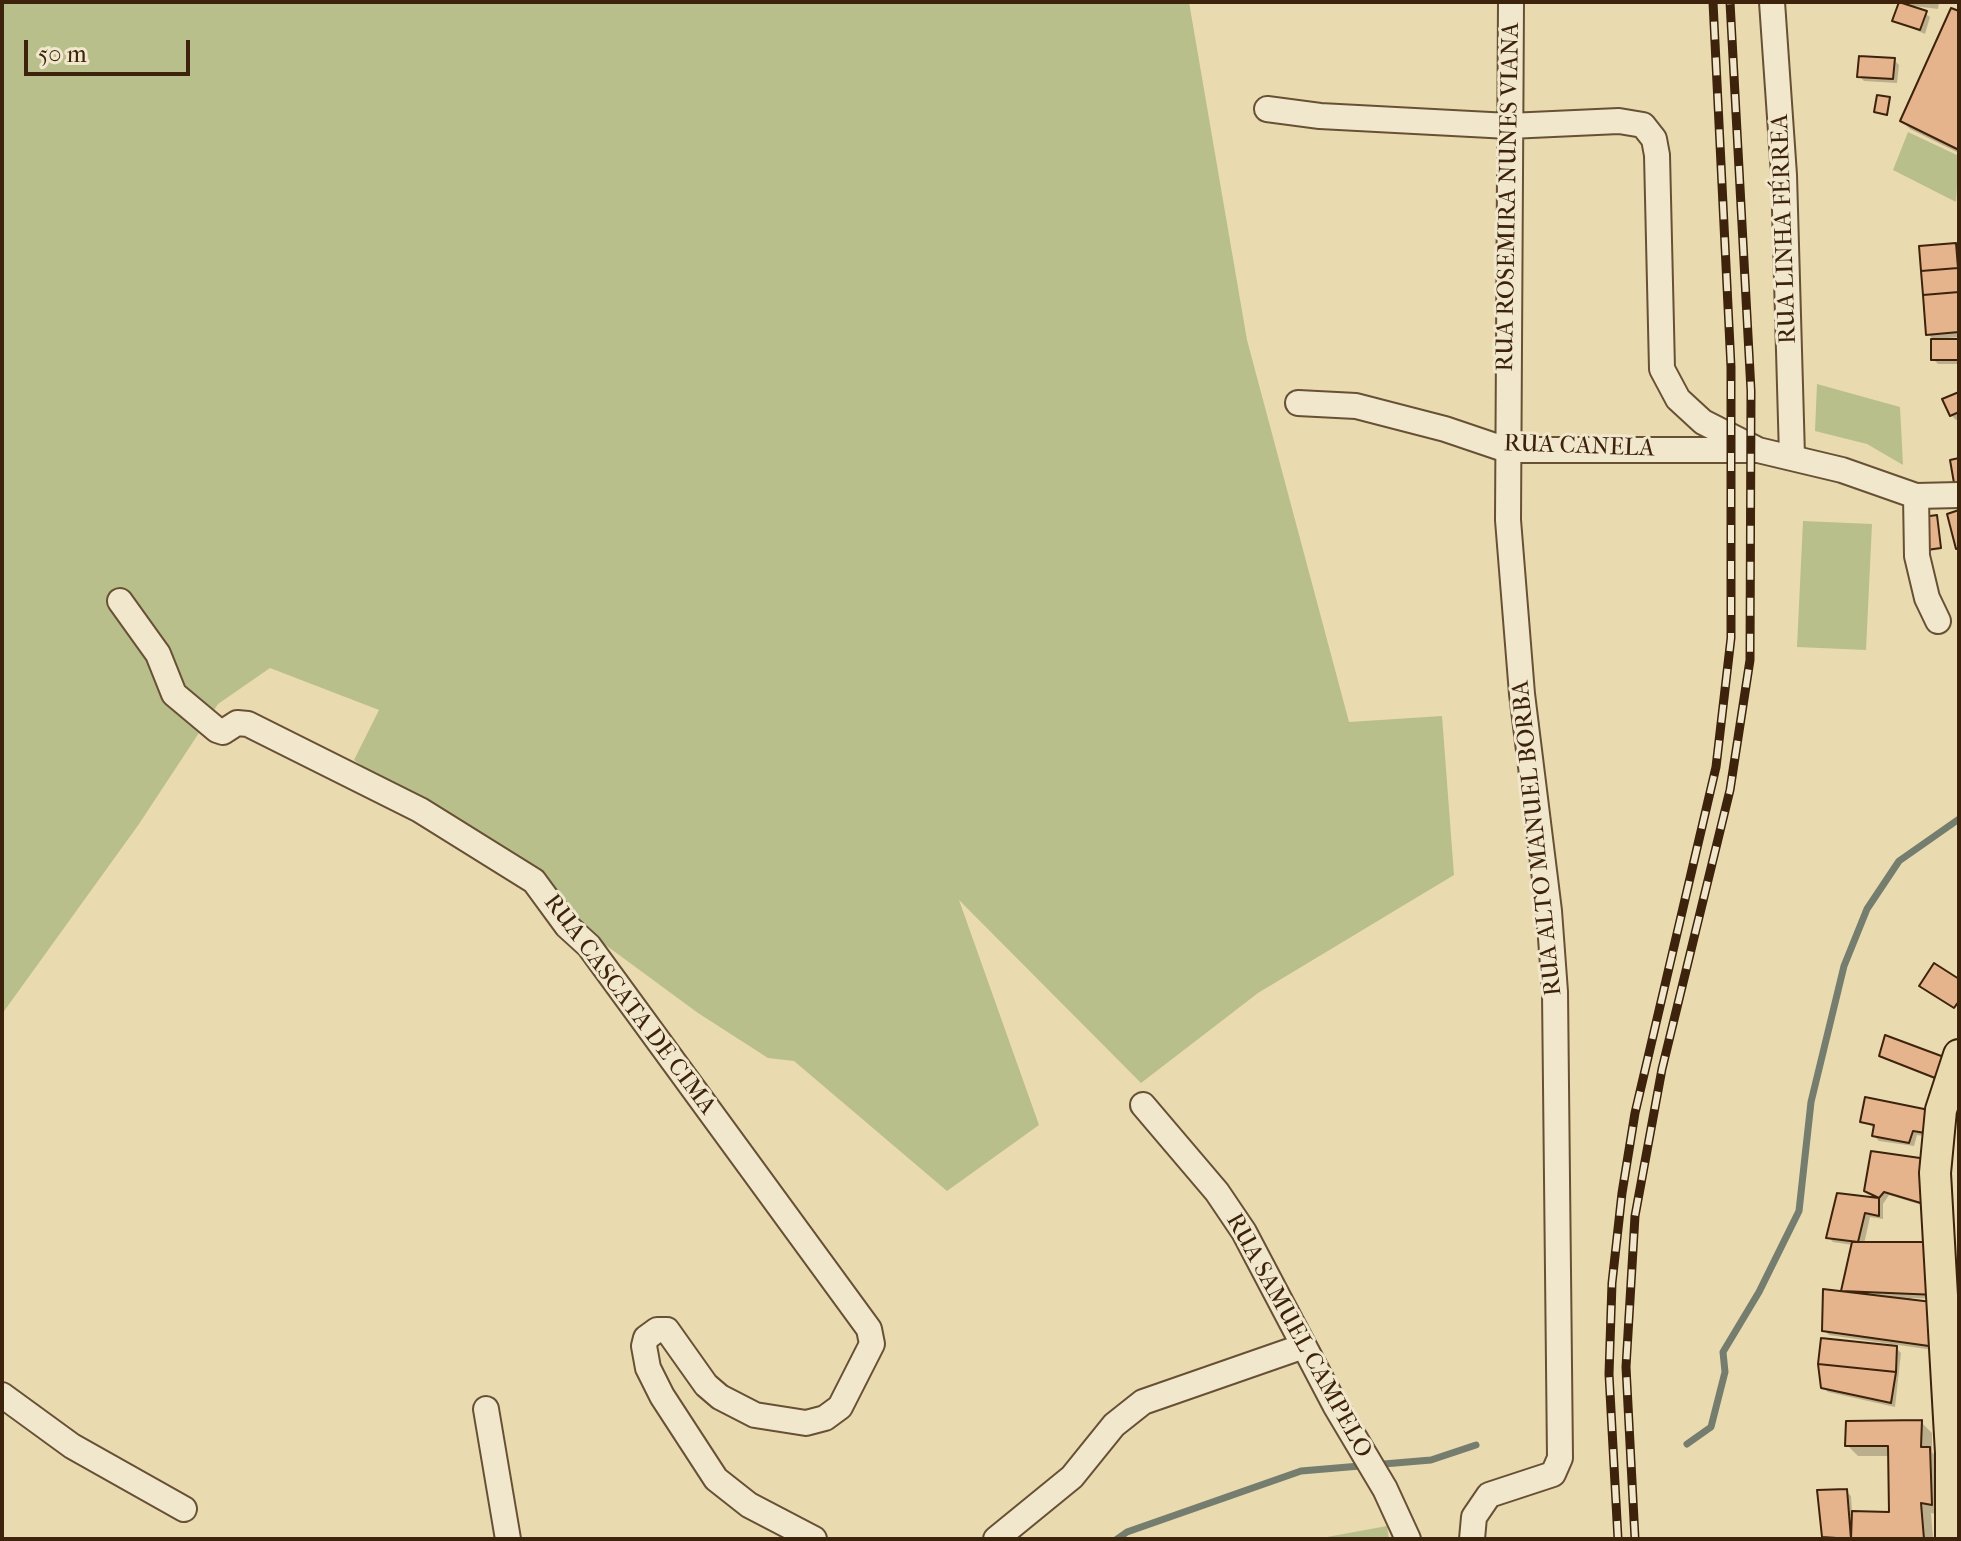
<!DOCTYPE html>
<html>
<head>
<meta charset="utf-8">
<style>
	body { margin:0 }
	#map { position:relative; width:1961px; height:1541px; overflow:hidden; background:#eadab0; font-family:"IM FELL French Canon",serif }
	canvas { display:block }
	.frame { position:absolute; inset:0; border:4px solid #3d220c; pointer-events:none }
	.scale { position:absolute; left:24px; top:40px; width:166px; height:36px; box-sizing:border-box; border:4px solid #3d220c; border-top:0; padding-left:10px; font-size:24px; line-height:28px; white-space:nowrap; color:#3d220c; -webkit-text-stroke:6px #f1e7cc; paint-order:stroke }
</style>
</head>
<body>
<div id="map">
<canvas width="1961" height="1541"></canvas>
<div class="frame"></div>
<div class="scale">50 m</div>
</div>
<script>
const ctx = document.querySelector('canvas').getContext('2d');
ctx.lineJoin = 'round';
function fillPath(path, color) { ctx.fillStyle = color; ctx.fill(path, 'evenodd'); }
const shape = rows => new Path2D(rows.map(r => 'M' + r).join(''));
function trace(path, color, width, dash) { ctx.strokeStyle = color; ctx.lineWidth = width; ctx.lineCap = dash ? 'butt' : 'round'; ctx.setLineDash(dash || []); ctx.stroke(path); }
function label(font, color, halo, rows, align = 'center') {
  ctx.font = font + ' "IM FELL French Canon",serif'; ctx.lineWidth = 6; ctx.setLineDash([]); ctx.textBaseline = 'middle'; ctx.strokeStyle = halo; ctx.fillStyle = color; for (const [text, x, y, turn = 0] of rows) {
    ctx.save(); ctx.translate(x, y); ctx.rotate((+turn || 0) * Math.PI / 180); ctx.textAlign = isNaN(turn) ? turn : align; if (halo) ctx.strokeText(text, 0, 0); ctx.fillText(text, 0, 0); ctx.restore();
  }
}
fillPath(shape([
	[2,2,1189,2,1247,340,1349,722,1442,716,1454,875,1258,993,1141,1083,959,900,1039,1125,947,1191,794,1061,768,1058,698,1013,354,760,379,710,270,668,218,704,139,824,2,1014],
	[1908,132,1959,156,1956,202,1893,170],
	[1817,384,1900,407,1903,465,1867,444,1815,431],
	[1803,521,1872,524,1866,650,1797,647],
	[1387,1526,1389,1539,1316,1539]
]), '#b8bf8a');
fillPath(shape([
	[1903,2,1939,2,1938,9,1914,6,1930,17,1925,34,1895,21,1907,6],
	[1959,13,1959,153,1910,129,1902,121],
	[1894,60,1899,65,1897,83,1864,81,1859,76],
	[1955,245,1959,249,1959,337,1948,338,1948,341,1959,341,1959,364,1938,364,1933,359,1933,339,1928,334],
	[1959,394,1959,419,1956,420,1951,415],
	[1936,517,1942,549,1930,551,1928,549],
	[1881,1056,1948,1063,1940,1081],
	[1928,1112,1930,1137,1917,1135,1914,1146,1879,1141,1874,1136,1876,1128,1862,1122],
	[1873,1153,1928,1207,1889,1195,1883,1204,1883,1219,1870,1217,1864,1244,1941,1299,1911,1298,1940,1351,1892,1344,1901,1353,1895,1407,1828,1392,1823,1387,1890,1348,1891,1344,1829,1335,1824,1330,1842,1294,1853,1245,1833,1242,1828,1237,1875,1199,1866,1190],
	[1921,1422,1932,1433,1932,1452,1940,1460,1942,1515,1931,1513,1933,1539,1827,1539,1824,1536,1846,1491,1851,1496,1852,1513,1891,1514,1890,1456,1858,1456,1847,1445]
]), '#0003');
trace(shape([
	[1687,1444,1711,1427,1725,1372,1723,1352,1759,1292,1799,1211,1811,1102,1844,966,1867,909,1899,861,1959,819],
	[1117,1539,1127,1532,1301,1471,1431,1460,1476,1445]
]), '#747d6e', 7);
const building = shape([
	[1899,2,1927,11,1920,30,1892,21,1899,2],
	[1951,8,1959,11,1959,150,1900,121,1951,8],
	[1859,56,1895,58,1893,79,1857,77,1859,56],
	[1877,95,1890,97,1887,115,1874,112,1877,95],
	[1956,243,1958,268,1921,271,1919,246,1956,243],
	[1958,268,1959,292,1923,295,1921,271,1958,268],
	[1959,292,1959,332,1926,335,1923,295,1959,292],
	[1931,339,1959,339,1959,360,1931,360,1931,339],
	[1959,392,1959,412,1950,416,1942,399,1959,392],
	[1959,458,1959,482,1954,483,1950,460,1959,458],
	[1959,510,1959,548,1956,549,1947,514,1959,510],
	[1937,515,1941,548,1926,550,1923,517,1937,515],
	[1934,963,1959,979,1959,1001,1954,1008,1919,986,1934,963],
	[1885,1035,1944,1057,1935,1078,1879,1056,1885,1035],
	[1865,1097,1929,1110,1925,1133,1913,1131,1909,1143,1872,1136,1874,1125,1860,1122,1865,1097],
	[1871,1151,1927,1159,1924,1204,1884,1192,1879,1198,1864,1191,1871,1151],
	[1837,1193,1879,1198,1879,1216,1865,1213,1858,1242,1826,1238,1837,1193],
	[1852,1242,1933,1242,1937,1295,1841,1291,1852,1242],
	[1823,1289,1932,1302,1936,1347,1822,1331,1823,1289],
	[1821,1338,1897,1346,1896,1372,1818,1364,1821,1338],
	[1818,1364,1896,1372,1891,1403,1821,1388,1818,1364],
	[1922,1420,1921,1447,1930,1447,1932,1505,1921,1503,1924,1539,1851,1539,1852,1511,1889,1512,1888,1446,1845,1446,1846,1421,1922,1420],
	[1847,1489,1851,1539,1822,1537,1817,1490,1847,1489]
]);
fillPath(building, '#e5b48c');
trace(building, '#3d220c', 2);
const minor = shape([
	[1772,2,1784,175,1792,456],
	[1267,109,1320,116,1509,126,1619,121,1643,125,1654,139,1657,155,1662,369,1678,399,1703,422,1758,450],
	[1298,403,1356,406,1445,429,1507,450,1758,450,1842,470,1916,496,1959,495],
	[1916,496,1917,556,1927,598,1938,621],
	[120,601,158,654,174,694,217,730,223,732,237,723,248,724,420,810,534,881,567,926,589,946,869,1329,872,1344,840,1407,825,1418,806,1423,755,1415,720,1397,706,1385,667,1330,657,1330,646,1338,644,1346,648,1368,662,1396,716,1479,749,1505,814,1539],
	[1143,1105,1217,1192,1244,1232,1335,1405,1385,1489,1408,1539],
	[2,1395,72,1446,184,1509],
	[486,1409,508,1539],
	[996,1539,1072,1477,1114,1425,1143,1402,1304,1346],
	[1472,1539,1474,1517,1489,1495,1553,1474,1560,1458,1555,992,1549,911,1522,694,1508,520,1511,2]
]);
const major = shape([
	[1951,1539,1951,1453,1935,1173,1941,1110,1959,1055]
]);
trace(minor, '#685035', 28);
trace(major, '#3d220c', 34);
trace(minor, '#f1e7cc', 24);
trace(major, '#eadab0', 30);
const rail = shape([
	[1618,1539,1609,1374,1612,1283,1622,1193,1635,1113,1716,767,1731,638,1731,367,1713,2],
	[1635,1539,1626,1367,1635,1216,1662,1069,1730,790,1750,660,1751,391,1730,2]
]);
trace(rail, '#3d220c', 9);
trace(rail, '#f1e7cc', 6, [18]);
label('24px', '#3d220c', '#f1e7cc', [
	["RUA ROSEMIRA NUNES VIANA",1509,197,-89],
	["RUA LINHA FÉRREA",1785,229,-92],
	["RUA CANELA",1579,447,2],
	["RUA ALTO MANUEL BORBA",1538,838,-96],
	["RUA CASCATA DE CIMA",629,1005,53],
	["RUA SAMUEL CAMPELO",1298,1336,61]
]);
</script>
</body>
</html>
